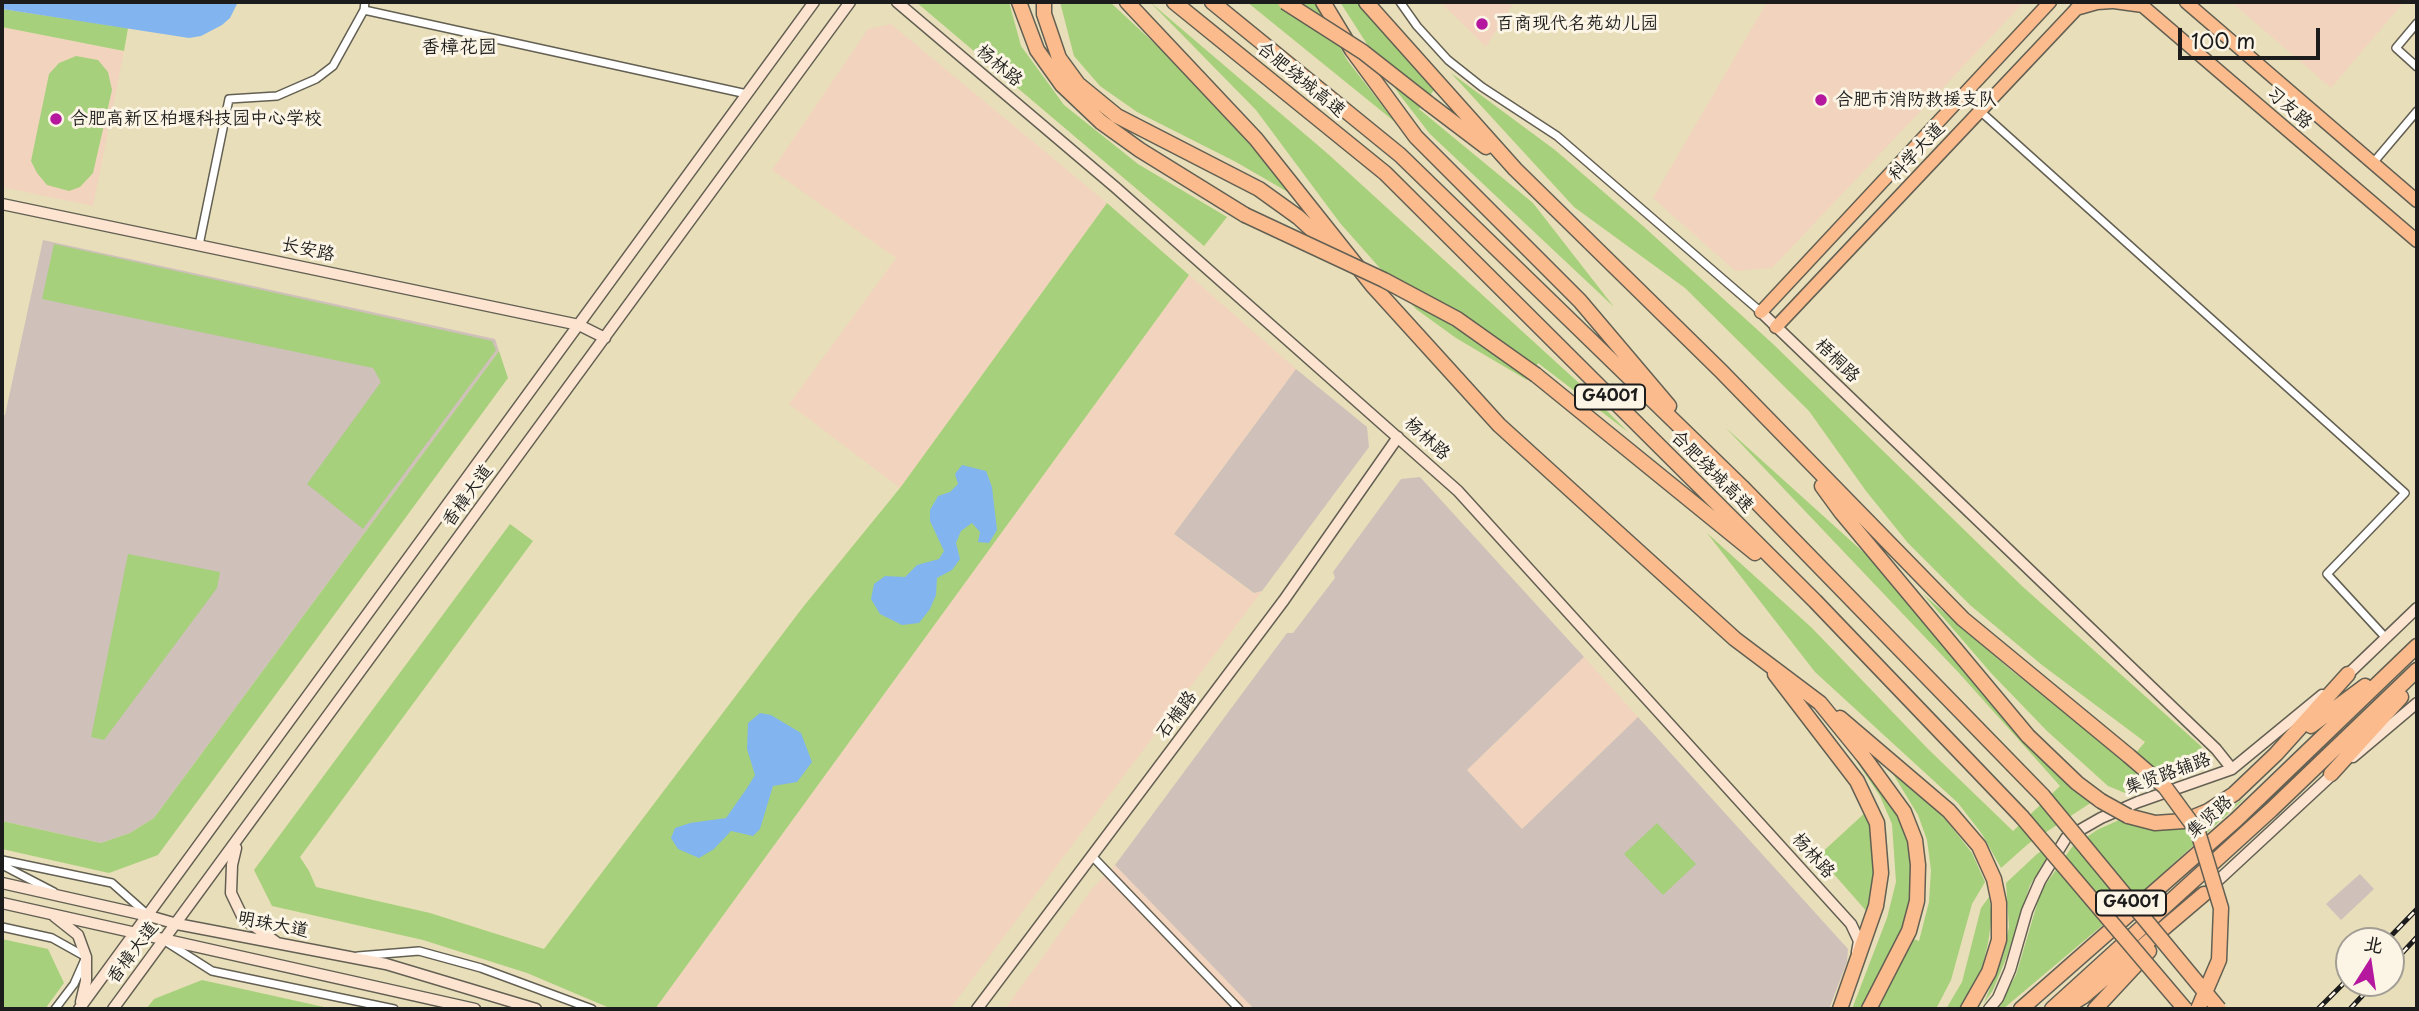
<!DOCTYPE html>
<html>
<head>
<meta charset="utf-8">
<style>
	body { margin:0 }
	#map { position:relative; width:2419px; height:1011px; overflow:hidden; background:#e8deb9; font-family:"Playpen Sans","LXGW WenKai TC",sans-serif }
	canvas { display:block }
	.frame { position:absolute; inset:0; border:4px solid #1c1c1c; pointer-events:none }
	.north { position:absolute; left:2335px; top:927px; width:70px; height:70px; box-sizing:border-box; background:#fcf5e5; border:2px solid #a29e95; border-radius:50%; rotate:12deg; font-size:19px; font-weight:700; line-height:28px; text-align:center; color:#1c1c1c }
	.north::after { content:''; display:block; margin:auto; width:24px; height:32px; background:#b5179e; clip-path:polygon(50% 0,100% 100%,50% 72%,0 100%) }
	.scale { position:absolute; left:2178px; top:28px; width:142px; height:32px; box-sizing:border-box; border:4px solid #1c1c1c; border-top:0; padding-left:9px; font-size:21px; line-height:24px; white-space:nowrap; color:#1c1c1c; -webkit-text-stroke:5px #fcf5e5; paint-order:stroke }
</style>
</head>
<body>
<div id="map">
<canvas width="2419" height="1011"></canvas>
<div class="frame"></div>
<div class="north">北</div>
<div class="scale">100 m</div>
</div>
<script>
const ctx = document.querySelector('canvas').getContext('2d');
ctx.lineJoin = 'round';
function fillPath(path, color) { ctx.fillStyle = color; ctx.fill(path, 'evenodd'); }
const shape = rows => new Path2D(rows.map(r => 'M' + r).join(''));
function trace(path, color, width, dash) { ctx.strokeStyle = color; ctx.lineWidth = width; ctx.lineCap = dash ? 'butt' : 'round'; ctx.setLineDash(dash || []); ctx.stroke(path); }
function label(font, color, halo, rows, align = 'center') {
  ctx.font = font + ' "Playpen Sans","LXGW WenKai TC",sans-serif'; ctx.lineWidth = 6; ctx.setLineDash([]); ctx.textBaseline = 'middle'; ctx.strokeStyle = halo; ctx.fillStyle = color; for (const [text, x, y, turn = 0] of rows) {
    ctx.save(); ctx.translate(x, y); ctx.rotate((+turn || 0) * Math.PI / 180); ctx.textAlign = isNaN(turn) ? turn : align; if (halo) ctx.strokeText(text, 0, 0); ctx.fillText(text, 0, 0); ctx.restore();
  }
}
fillPath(shape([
	[1440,2,1514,2,1486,47],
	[1767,2,2024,2,1772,268,1735,271,1653,198],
	[2231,2,2404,2,2331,88],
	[891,24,1107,203,900,488,789,404,896,258,772,170,868,29],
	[2,27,124,51,93,206,2,187],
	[1189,275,1296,369,1174,534,1253,593,1262,591,950,1009,655,1009],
	[1584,657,1638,717,1522,829,1467,770],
	[1115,865,1254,1009,1005,1009,1091,890]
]), '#f2d4be');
fillPath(shape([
	[43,240,495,339,499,351,154,818,130,833,101,843,2,821,2,415,5,415],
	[1296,369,1367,427,1369,447,1262,591,1254,593,1174,534],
	[1420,477,1584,657,1467,770,1522,829,1638,717,1848,949,1847,962,1829,1009,1254,1009,1115,865,1287,633,1293,633,1335,578,1333,572,1401,479],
	[2360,874,2374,889,2341,920,2326,904]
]), '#cfc0ba');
fillPath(shape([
	[916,2,1009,2,1021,46,1064,105,1138,164,1227,217,1204,246],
	[1060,2,1110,2,1198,84,1293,195,1236,162,1137,112,1100,86,1074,56],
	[1150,2,1328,154,1580,384,1628,432,1538,363,1527,380,1456,338,1416,309,1340,223,1256,110],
	[1247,2,1315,2,1347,60,1395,122],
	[1340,2,1356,2,1434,90,1419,109,1533,203,1614,307,1430,134,1399,94],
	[2,9,128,28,124,51,2,27],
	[76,56,98,60,108,72,112,90,93,173,80,187,69,191,47,185,37,173,31,161,49,74,59,63],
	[1451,73,1555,150,1643,226,1772,343,2022,586,2202,747,2185,772,2130,795,2108,786,2047,731,1991,673,1923,594,2012,671,2129,761,2145,742,2042,665,1970,605,1908,543,1866,491,1809,411,1685,288,1574,207],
	[1107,203,1189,275,655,1009,612,1009,527,973,423,940,272,906,254,870,510,524,533,541,300,857,309,871,316,887,430,913,544,949,803,607,900,488],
	[54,244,492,341,496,350,363,529,307,484,381,382,373,368,42,299],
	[499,351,508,378,158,855,109,873,2,849,2,821,101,843,130,833,154,818],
	[1726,428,1872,560,2013,725,2092,802,2028,844,2001,868,1982,834,1958,803,1815,672,1707,533,1812,628,1928,749,2013,831,2060,786,1959,673],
	[128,554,220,572,217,588,104,740,91,737],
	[1851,753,1890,797,1905,825,1912,852,1912,906,1902,935,1919,941,1929,902,1931,870,1927,840,1918,815,1887,764,1946,820,1972,853,1985,882,1972,904,1951,980,1936,1009,1852,1009,1887,918,1896,882,1892,824,1880,796],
	[2246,797,2149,886,2003,1009,1996,1009,2016,975,2041,891,2072,847,2097,830,2119,820,2153,829,2186,828,2218,816],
	[1867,811,1872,824,1876,867,1868,913,1818,856],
	[1657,823,1696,864,1663,895,1624,854],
	[2058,841,2030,885,2007,956,1993,990,1984,1003,2003,956,2009,927,2006,883,2037,854],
	[1989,897,1992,916,1988,943,1980,977,1959,1009,1946,1009,1962,982,1981,908],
	[2,939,48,949,64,983,45,1009,2,1009],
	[202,980,333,1009,146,1009,154,999]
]), '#a6d07b');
fillPath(shape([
	[2,2,238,2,230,18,222,25,201,36,189,38,2,9],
	[962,465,986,471,992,487,997,530,989,543,978,542,980,532,972,523,961,531,956,543,960,559,952,570,937,578,936,595,930,609,919,623,902,625,880,614,871,599,874,584,885,576,905,577,917,565,939,559,944,551,930,521,930,510,938,496,950,492,958,484,955,474],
	[760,713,771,715,801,733,812,762,797,782,773,786,760,829,753,836,731,831,714,849,699,858,678,849,671,838,675,828,690,823,726,818,747,788,755,775,747,749,748,723]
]), '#82b5ef');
const street = shape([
	[1400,2,1417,26,1448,60,1482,87,1557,136,1761,312],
	[364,10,747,94],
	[2417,23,2396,48,2417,67],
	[1980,111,2405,493,2327,574,2385,637],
	[2373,163,2417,111],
	[199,245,229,99,277,96,316,79,333,66,364,10,365,2],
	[1093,857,1239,1009],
	[2,860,112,883,148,915],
	[2,865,54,892],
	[2,927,52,938,86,957,74,984,55,1009],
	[168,943,212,971,394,1009],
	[358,956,419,951,481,968,592,1009]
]);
const secondary = shape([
	[897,2,1115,187,1458,491,1851,924,1859,941,1857,952],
	[2,204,579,325,605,338],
	[1761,312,2216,749,2232,769],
	[2343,679,2417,608],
	[2353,757,2417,703],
	[236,848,232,865,231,893,243,918,276,942],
	[2,883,149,916,177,924,386,964,536,1009],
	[2211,887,2335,772],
	[2,903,475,1009],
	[54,916,78,935,86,957,86,981,81,1002],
	[79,1009,814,2],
	[113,1009,850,2],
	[977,1009,1284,600,1398,437],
	[1989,1009,1998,998,2010,970,2027,911,2040,881,2066,838,2101,818,2138,802,2232,769,2322,695]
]);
const primary = shape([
	[2114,2,2143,6],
	[2138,2,2417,241],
	[2186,2,2417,201],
	[2076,9,2097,3,2112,2],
	[1761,312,2050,2],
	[1776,327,2083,2]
]);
const highway = shape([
	[1019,2,1037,50,1062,85,1101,122,1140,150,1245,215],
	[1044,2,1044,14,1059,58,1078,84,1117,116,1259,189,1298,217,1343,258],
	[1127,2,1256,139,1372,285,1499,425,1735,639,1820,703,1864,757,1904,812,1915,840,1918,865,1917,901,1909,931,1869,1009],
	[1174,2,1385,173,1815,601,2022,817],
	[1212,2,1400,155,1742,487,2043,796],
	[1323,2,1352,50,1416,137,1580,301,1669,406],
	[1366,2,1515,169,1721,371,1963,619,2129,756],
	[1428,103,1486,147],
	[1536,375,1755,553],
	[1822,486,1841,512,2028,736,2077,783,2101,801],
	[1775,674,1857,781,1877,823,1881,873,1876,906,1840,1009],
	[1840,718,1949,811,1979,846,1994,879,1999,903,1999,940,1989,972,1968,1009],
	[2311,726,2365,686],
	[2331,774,2401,697],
	[2128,816,2155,823,2184,821,2208,811,2234,794,2276,754,2348,674],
	[2021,1009,2236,820,2417,646],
	[2052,1009,2271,810,2417,670],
	[2063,1009,2084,996,2204,894],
	[2095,1009,2149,951]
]);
trace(street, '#636053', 10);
trace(secondary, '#636053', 13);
trace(primary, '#636053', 15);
trace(highway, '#636053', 17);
trace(street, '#fff', 7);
trace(secondary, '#fde4d1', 10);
trace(primary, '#fbbb8c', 12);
trace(highway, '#fbbb8c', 14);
const rail = shape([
	[2386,941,2417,909],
	[2391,965,2417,937],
	[2318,1009,2349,978],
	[2350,1009,2374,983]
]);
trace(rail, '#1c1c1c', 5);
trace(rail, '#fcf5e5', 2.5, [8]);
const highwayBridge = shape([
	[1285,2,1363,52,1428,103],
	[1245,215,1384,280,1457,319,1536,375],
	[2129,756,2165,787,2198,832,2221,908,2219,960,2198,1009],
	[2043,796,2219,1009],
	[2101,801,2128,816],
	[2022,817,2185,1009]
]);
trace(highwayBridge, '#636053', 17, []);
trace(highwayBridge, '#fbbb8c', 14);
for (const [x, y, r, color] of [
	[1482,24,7,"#b5179e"],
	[1821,100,7,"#b5179e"],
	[56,119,7,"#b5179e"]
]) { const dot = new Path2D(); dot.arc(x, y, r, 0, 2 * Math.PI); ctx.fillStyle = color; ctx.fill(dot); trace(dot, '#fcf5e5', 2.5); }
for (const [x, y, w] of [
	[1610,397,70],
	[2131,903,70]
]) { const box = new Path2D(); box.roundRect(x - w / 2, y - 12.5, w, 25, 5); ctx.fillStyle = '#fcf5e5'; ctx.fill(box); trace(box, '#1c1c1c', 2); }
label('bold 16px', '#1c1c1c', null, [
	["G4001",1610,397],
	["G4001",2131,903]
]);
label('18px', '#1c1c1c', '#fcf5e5', [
	["百商现代名苑幼儿园",1496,24],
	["合肥市消防救援支队",1835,100],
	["合肥高新区柏堰科技园中心学校",70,119]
], 'left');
label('18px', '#1c1c1c', '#fcf5e5', [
	["杨林路",999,66,40],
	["合肥绕城高速",1301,80,39],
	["习友路",2289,108,41],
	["科学大道",1917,152,-47],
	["长安路",308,250,12],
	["梧桐路",1837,361,44],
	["杨林路",1427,439,42],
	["合肥绕城高速",1712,472,45],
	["香樟大道",468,496,-54],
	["石楠路",1177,715,-53],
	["集贤路辅路",2168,774,-20],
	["集贤路",2210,817,-42],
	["杨林路",1813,856,48],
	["明珠大道",273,925,11],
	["香樟大道",133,953,-53]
]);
label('19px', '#1c1c1c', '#fcf5e5', [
	["香樟花园",459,48]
]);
</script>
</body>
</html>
